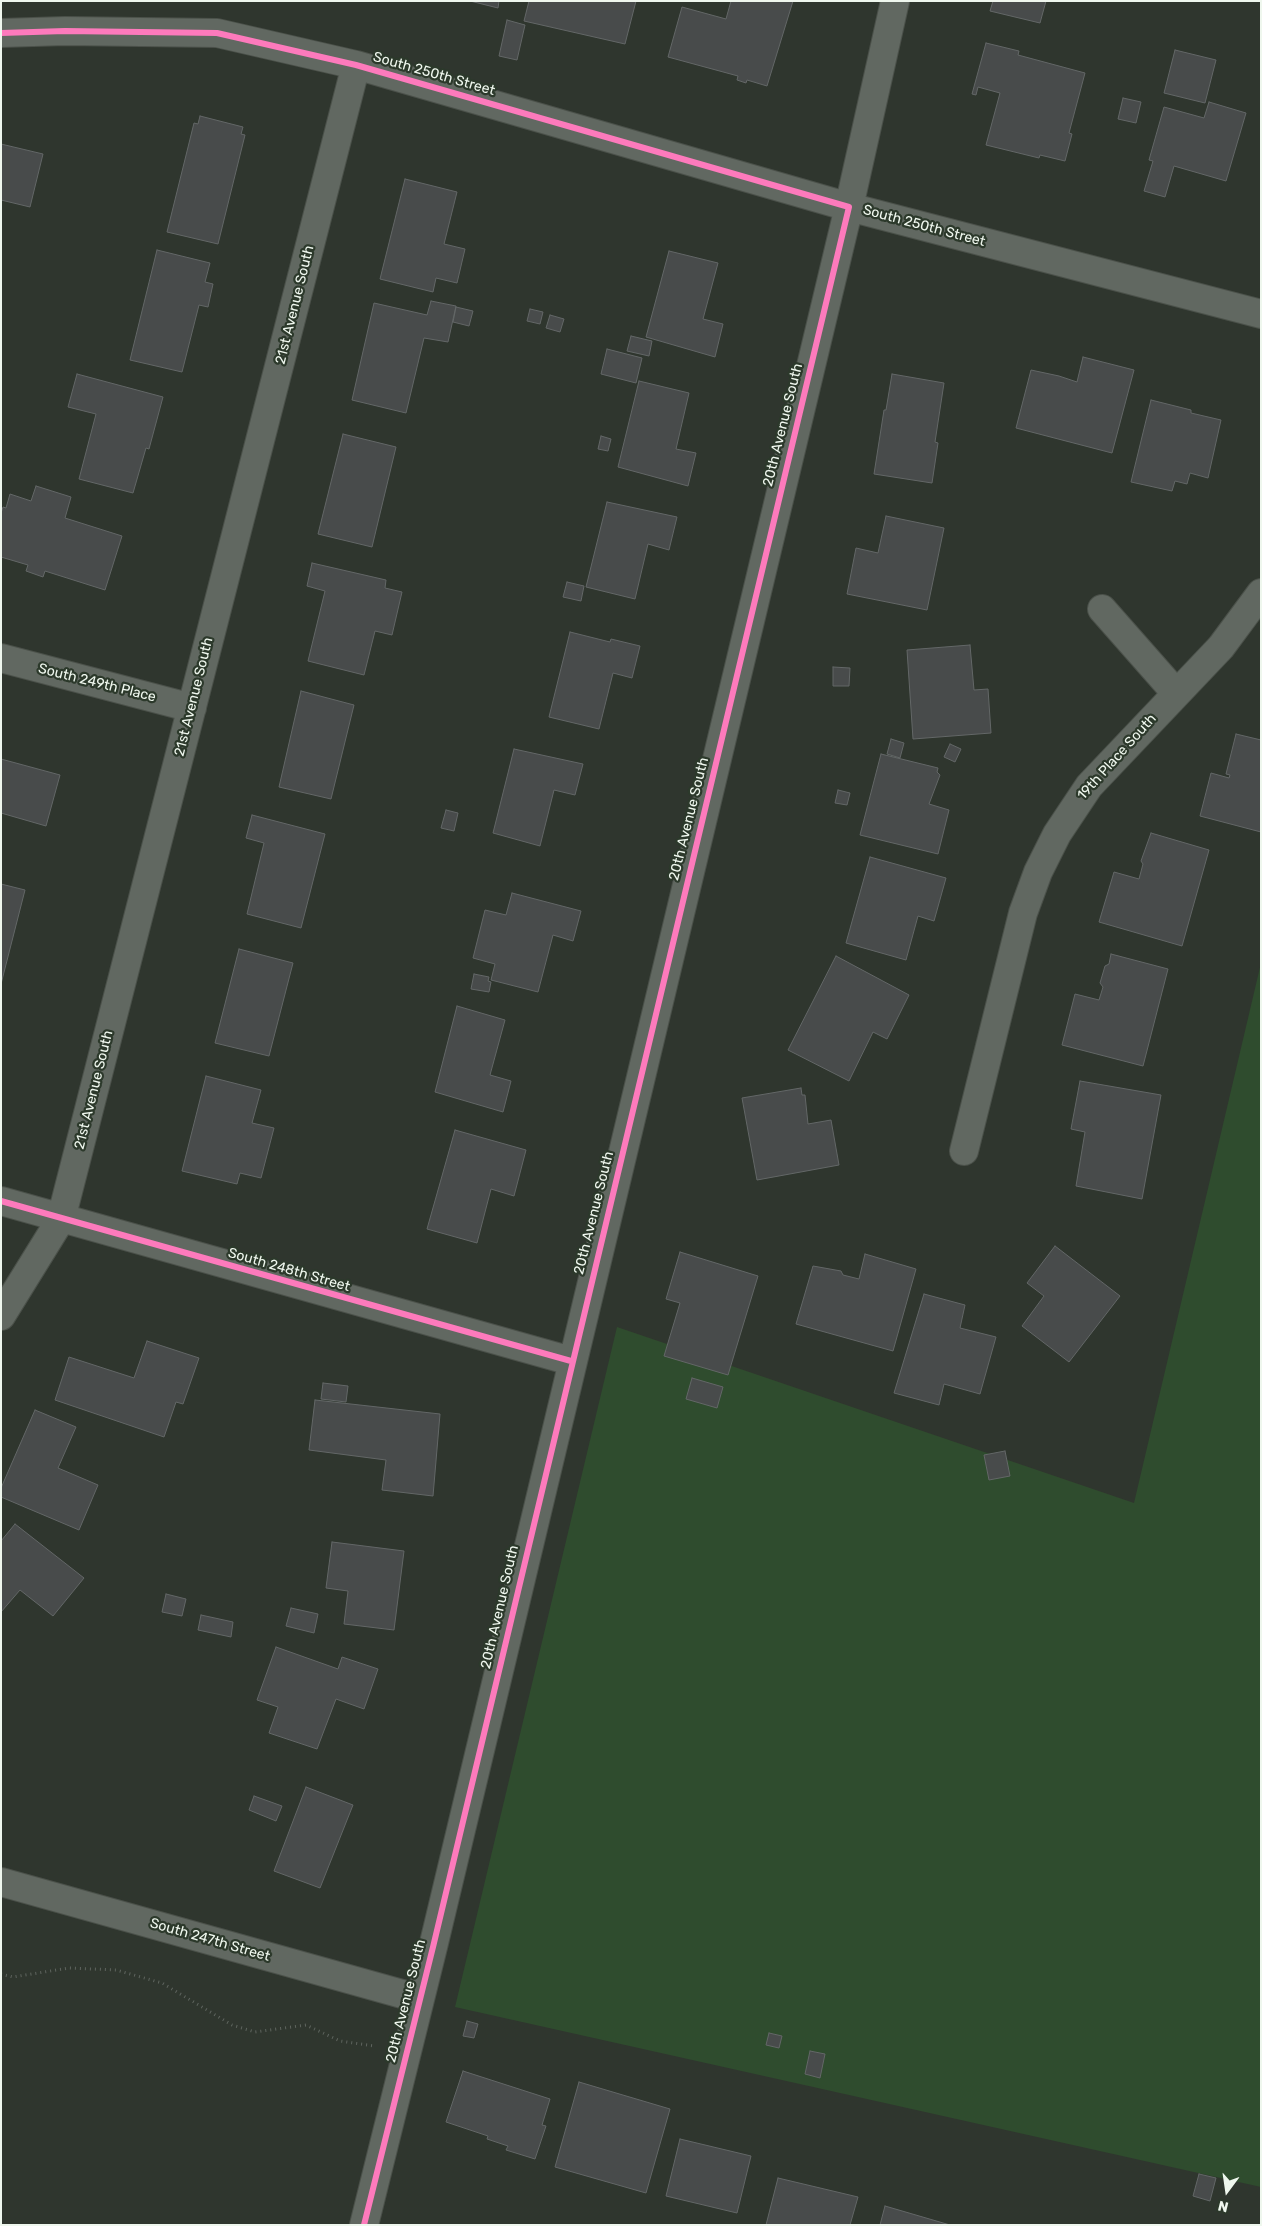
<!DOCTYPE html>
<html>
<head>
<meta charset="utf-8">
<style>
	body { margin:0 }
	#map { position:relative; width:1262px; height:2226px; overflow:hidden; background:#2f362e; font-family:Rubik,sans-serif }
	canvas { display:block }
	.frame { position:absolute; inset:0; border:2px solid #eff7ee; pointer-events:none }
	.north { position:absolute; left:1202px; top:2166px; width:50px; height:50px; -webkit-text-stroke:4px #2c392b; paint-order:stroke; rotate:194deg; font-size:14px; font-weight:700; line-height:20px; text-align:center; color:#eff7ee }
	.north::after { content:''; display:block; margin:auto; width:18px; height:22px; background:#eff7ee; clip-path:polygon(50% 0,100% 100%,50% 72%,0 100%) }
</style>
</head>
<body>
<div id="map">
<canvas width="1262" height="2226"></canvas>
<div class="frame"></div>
<div class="north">N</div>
</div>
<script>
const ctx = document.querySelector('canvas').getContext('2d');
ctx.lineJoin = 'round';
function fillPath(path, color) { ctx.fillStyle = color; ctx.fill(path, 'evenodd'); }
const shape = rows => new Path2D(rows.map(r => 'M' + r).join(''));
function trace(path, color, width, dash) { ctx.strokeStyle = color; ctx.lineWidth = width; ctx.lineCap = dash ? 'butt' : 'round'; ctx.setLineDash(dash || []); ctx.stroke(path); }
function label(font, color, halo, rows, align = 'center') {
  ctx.font = font + ' Rubik,sans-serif'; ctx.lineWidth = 4.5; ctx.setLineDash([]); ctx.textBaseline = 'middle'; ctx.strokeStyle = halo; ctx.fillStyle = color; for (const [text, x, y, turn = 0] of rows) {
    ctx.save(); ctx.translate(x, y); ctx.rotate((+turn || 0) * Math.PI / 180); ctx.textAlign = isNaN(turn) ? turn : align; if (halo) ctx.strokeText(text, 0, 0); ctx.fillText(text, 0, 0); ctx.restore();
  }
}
fillPath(shape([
	[1261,963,1261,2187,455,2007,617,1327,1134,1503]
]), '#2f4c2e');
const building = shape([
	[470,1,499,1,498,8,470,1],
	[529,1,636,1,625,44,524,21,529,1],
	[731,1,793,1,767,86,747,80,746,83,737,80,738,76,668,57,682,7,726,19,731,1],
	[993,1,1046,1,1040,23,990,11,993,1],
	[507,20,525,25,517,60,499,56,507,20],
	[986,43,1019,51,1018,55,1085,73,1069,133,1072,134,1065,161,1040,155,1039,158,986,145,1000,93,978,87,976,95,972,94,986,43],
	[1175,50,1216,60,1205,103,1164,93,1175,50],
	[1123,98,1141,102,1136,123,1118,119,1123,98],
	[1209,102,1246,113,1226,181,1174,166,1165,197,1144,191,1153,161,1149,160,1164,107,1204,118,1209,102],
	[200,116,243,127,241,134,245,135,218,244,167,232,194,123,198,124,200,116],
	[1,144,43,154,30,207,1,200,1,144],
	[405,179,457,192,444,244,465,249,457,283,436,278,433,292,380,279,405,179],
	[157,250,210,263,205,282,213,284,208,307,199,305,182,372,130,360,157,250],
	[669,251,718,263,703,319,723,324,715,357,646,337,669,251],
	[431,301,456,306,448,342,424,338,406,413,352,400,374,303,427,315,431,301],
	[456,307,473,311,469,326,453,322,456,307],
	[530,309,543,312,540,324,527,321,530,309],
	[550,315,564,319,560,332,546,328,550,315],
	[631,336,652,341,649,356,627,351,631,336],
	[607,349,642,358,636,383,601,374,607,349],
	[1083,357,1134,370,1112,453,1016,428,1031,370,1059,376,1077,382,1083,357],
	[77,374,163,397,149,449,146,448,133,493,79,479,96,414,68,407,77,374],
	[892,374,944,383,935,442,938,443,932,483,874,474,884,410,886,410,892,374],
	[639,381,689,393,676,449,696,453,688,486,618,467,639,381],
	[1151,400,1191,410,1191,413,1221,420,1208,478,1190,473,1187,484,1175,481,1172,491,1131,482,1151,400],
	[343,434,396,447,372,547,318,534,343,434],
	[601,436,611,439,608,451,598,449,601,436],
	[36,486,71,497,65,518,122,536,105,590,45,571,43,577,26,571,28,565,1,557,1,513,3,507,6,508,10,494,31,501,36,486],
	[607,502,677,517,669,550,648,544,635,599,586,587,607,502],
	[886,516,944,528,927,610,847,594,856,548,878,553,886,516],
	[312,563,386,580,385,588,402,592,392,635,375,631,364,675,308,661,325,591,307,586,312,563],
	[567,582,584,586,581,601,563,597,567,582],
	[570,632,610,642,611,639,640,646,632,678,613,673,599,729,549,717,570,632],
	[970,645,974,690,988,689,991,733,913,739,907,650,970,645],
	[833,667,850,668,849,686,833,686,833,667],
	[301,691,354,705,331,799,279,787,301,691],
	[1236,734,1261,740,1261,832,1200,816,1211,773,1229,778,1230,775,1226,774,1236,734],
	[891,739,904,743,900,758,887,754,891,739],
	[950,744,961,749,955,762,944,757,950,744],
	[514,749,583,764,575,795,554,790,540,846,493,833,514,749],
	[881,754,938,768,937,772,940,775,929,804,949,810,938,854,860,835,881,754],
	[1,759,60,775,46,826,1,813,1,759],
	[838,790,850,793,847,805,835,803,838,790],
	[446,810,458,813,454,831,441,828,446,810],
	[252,815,325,834,301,928,247,914,264,843,246,838,252,815],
	[1151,833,1209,850,1182,946,1099,922,1114,872,1139,879,1143,864,1141,861,1151,833],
	[870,857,946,878,934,921,918,916,906,960,846,943,870,857],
	[1,884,25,890,1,984,1,884],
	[512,893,581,911,573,941,553,935,538,992,491,980,495,964,473,958,485,910,506,915,512,893],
	[239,949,293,963,269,1056,215,1043,239,949],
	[1111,954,1168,969,1143,1066,1062,1045,1075,994,1099,1000,1103,987,1100,983,1105,966,1109,964,1111,954],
	[836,956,909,995,887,1039,873,1032,849,1081,788,1050,836,956],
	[474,974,489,977,488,981,491,982,489,992,471,989,474,974],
	[457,1006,505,1020,490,1075,511,1081,503,1112,435,1092,457,1006],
	[206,1076,261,1090,252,1123,274,1128,261,1178,240,1173,237,1184,182,1171,206,1076],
	[1080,1081,1161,1095,1142,1199,1076,1186,1085,1132,1071,1129,1080,1081],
	[801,1088,802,1095,805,1095,808,1124,831,1120,839,1165,757,1180,742,1098,801,1088],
	[455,1130,526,1150,514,1196,491,1189,477,1243,427,1229,455,1130],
	[1055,1246,1120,1296,1069,1362,1022,1326,1044,1296,1027,1283,1055,1246],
	[680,1252,758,1276,728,1375,664,1356,680,1303,666,1299,680,1252],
	[865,1254,916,1269,893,1351,796,1324,813,1266,841,1271,843,1275,859,1279,865,1254],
	[924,1294,965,1305,960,1328,996,1337,980,1394,944,1384,939,1405,894,1393,924,1294],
	[147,1341,199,1358,183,1404,176,1402,164,1437,55,1400,69,1357,134,1378,147,1341],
	[692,1378,723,1387,717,1408,686,1399,692,1378],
	[323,1383,348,1386,346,1402,321,1399,323,1383],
	[315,1400,440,1414,433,1496,382,1490,386,1460,309,1450,315,1400],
	[35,1410,76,1427,58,1468,98,1485,79,1530,1,1497,1,1488,35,1410],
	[1005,1451,1010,1476,989,1480,984,1455,1005,1451],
	[15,1524,84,1578,53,1616,20,1590,1,1612,1,1541,15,1524],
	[332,1542,404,1551,394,1630,344,1624,348,1591,326,1588,332,1542],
	[166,1594,186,1599,182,1616,162,1612,166,1594],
	[291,1608,318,1614,314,1633,286,1626,291,1608],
	[201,1615,233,1622,231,1637,198,1630,201,1615],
	[276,1647,338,1669,342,1657,378,1669,364,1709,336,1699,317,1749,269,1733,278,1707,257,1700,276,1647],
	[306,1787,353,1805,320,1888,274,1871,306,1787],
	[254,1796,282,1806,276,1821,249,1810,254,1796],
	[467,2021,478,2024,474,2038,463,2036,467,2021],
	[769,2033,782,2036,779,2048,766,2045,769,2033],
	[810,2051,825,2054,820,2078,805,2074,810,2051],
	[463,2071,550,2099,542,2125,546,2126,535,2159,506,2150,508,2146,487,2139,488,2136,446,2122,463,2071],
	[579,2082,670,2109,646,2193,555,2167,579,2082],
	[680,2139,751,2156,737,2213,666,2196,680,2139],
	[1199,2174,1216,2178,1210,2201,1193,2196,1199,2174],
	[778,2178,858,2197,850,2225,766,2225,778,2178],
	[885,2206,950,2225,880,2225,885,2206]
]);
fillPath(building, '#484b4b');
trace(building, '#636767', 1);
const minor = shape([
	[1,33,65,31,217,33,356,65,849,207,1261,314],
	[1102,609,1176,693],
	[1,658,192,708],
	[964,1151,1023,913,1038,872,1057,834,1089,786,1221,647,1261,593],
	[1,1201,571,1361],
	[1,1316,61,1219,356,65],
	[1,1882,420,1999],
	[364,2225,433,1947,849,207,895,1]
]);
trace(minor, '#4b514a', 30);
trace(shape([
	[1,1974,13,1977,69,1968,116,1970,162,1983,232,2025,255,2032,306,2025,340,2041,374,2046]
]), '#5f655f', 3, [1, 4]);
trace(minor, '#616861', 28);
trace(shape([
	[1,33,65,31,217,33,356,65,849,207,433,1947,364,2225],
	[1,1201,571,1361]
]), '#fd7abc', 6);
label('14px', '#eff7ee', '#2c392b', [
	["South 250th Street",434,74,16],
	["South 250th Street",924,226,15],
	["21st Avenue South",295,305,-76],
	["20th Avenue South",783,425,-76],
	["South 249th Place",97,683,14],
	["21st Avenue South",194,697,-76],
	["19th Place South",1117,757,-48],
	["20th Avenue South",689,819,-76],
	["21st Avenue South",94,1090,-76],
	["20th Avenue South",594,1213,-76],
	["South 248th Street",289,1270,16],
	["20th Avenue South",500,1607,-77],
	["South 247th Street",210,1940,16],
	["20th Avenue South",406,2001,-76]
]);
</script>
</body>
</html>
